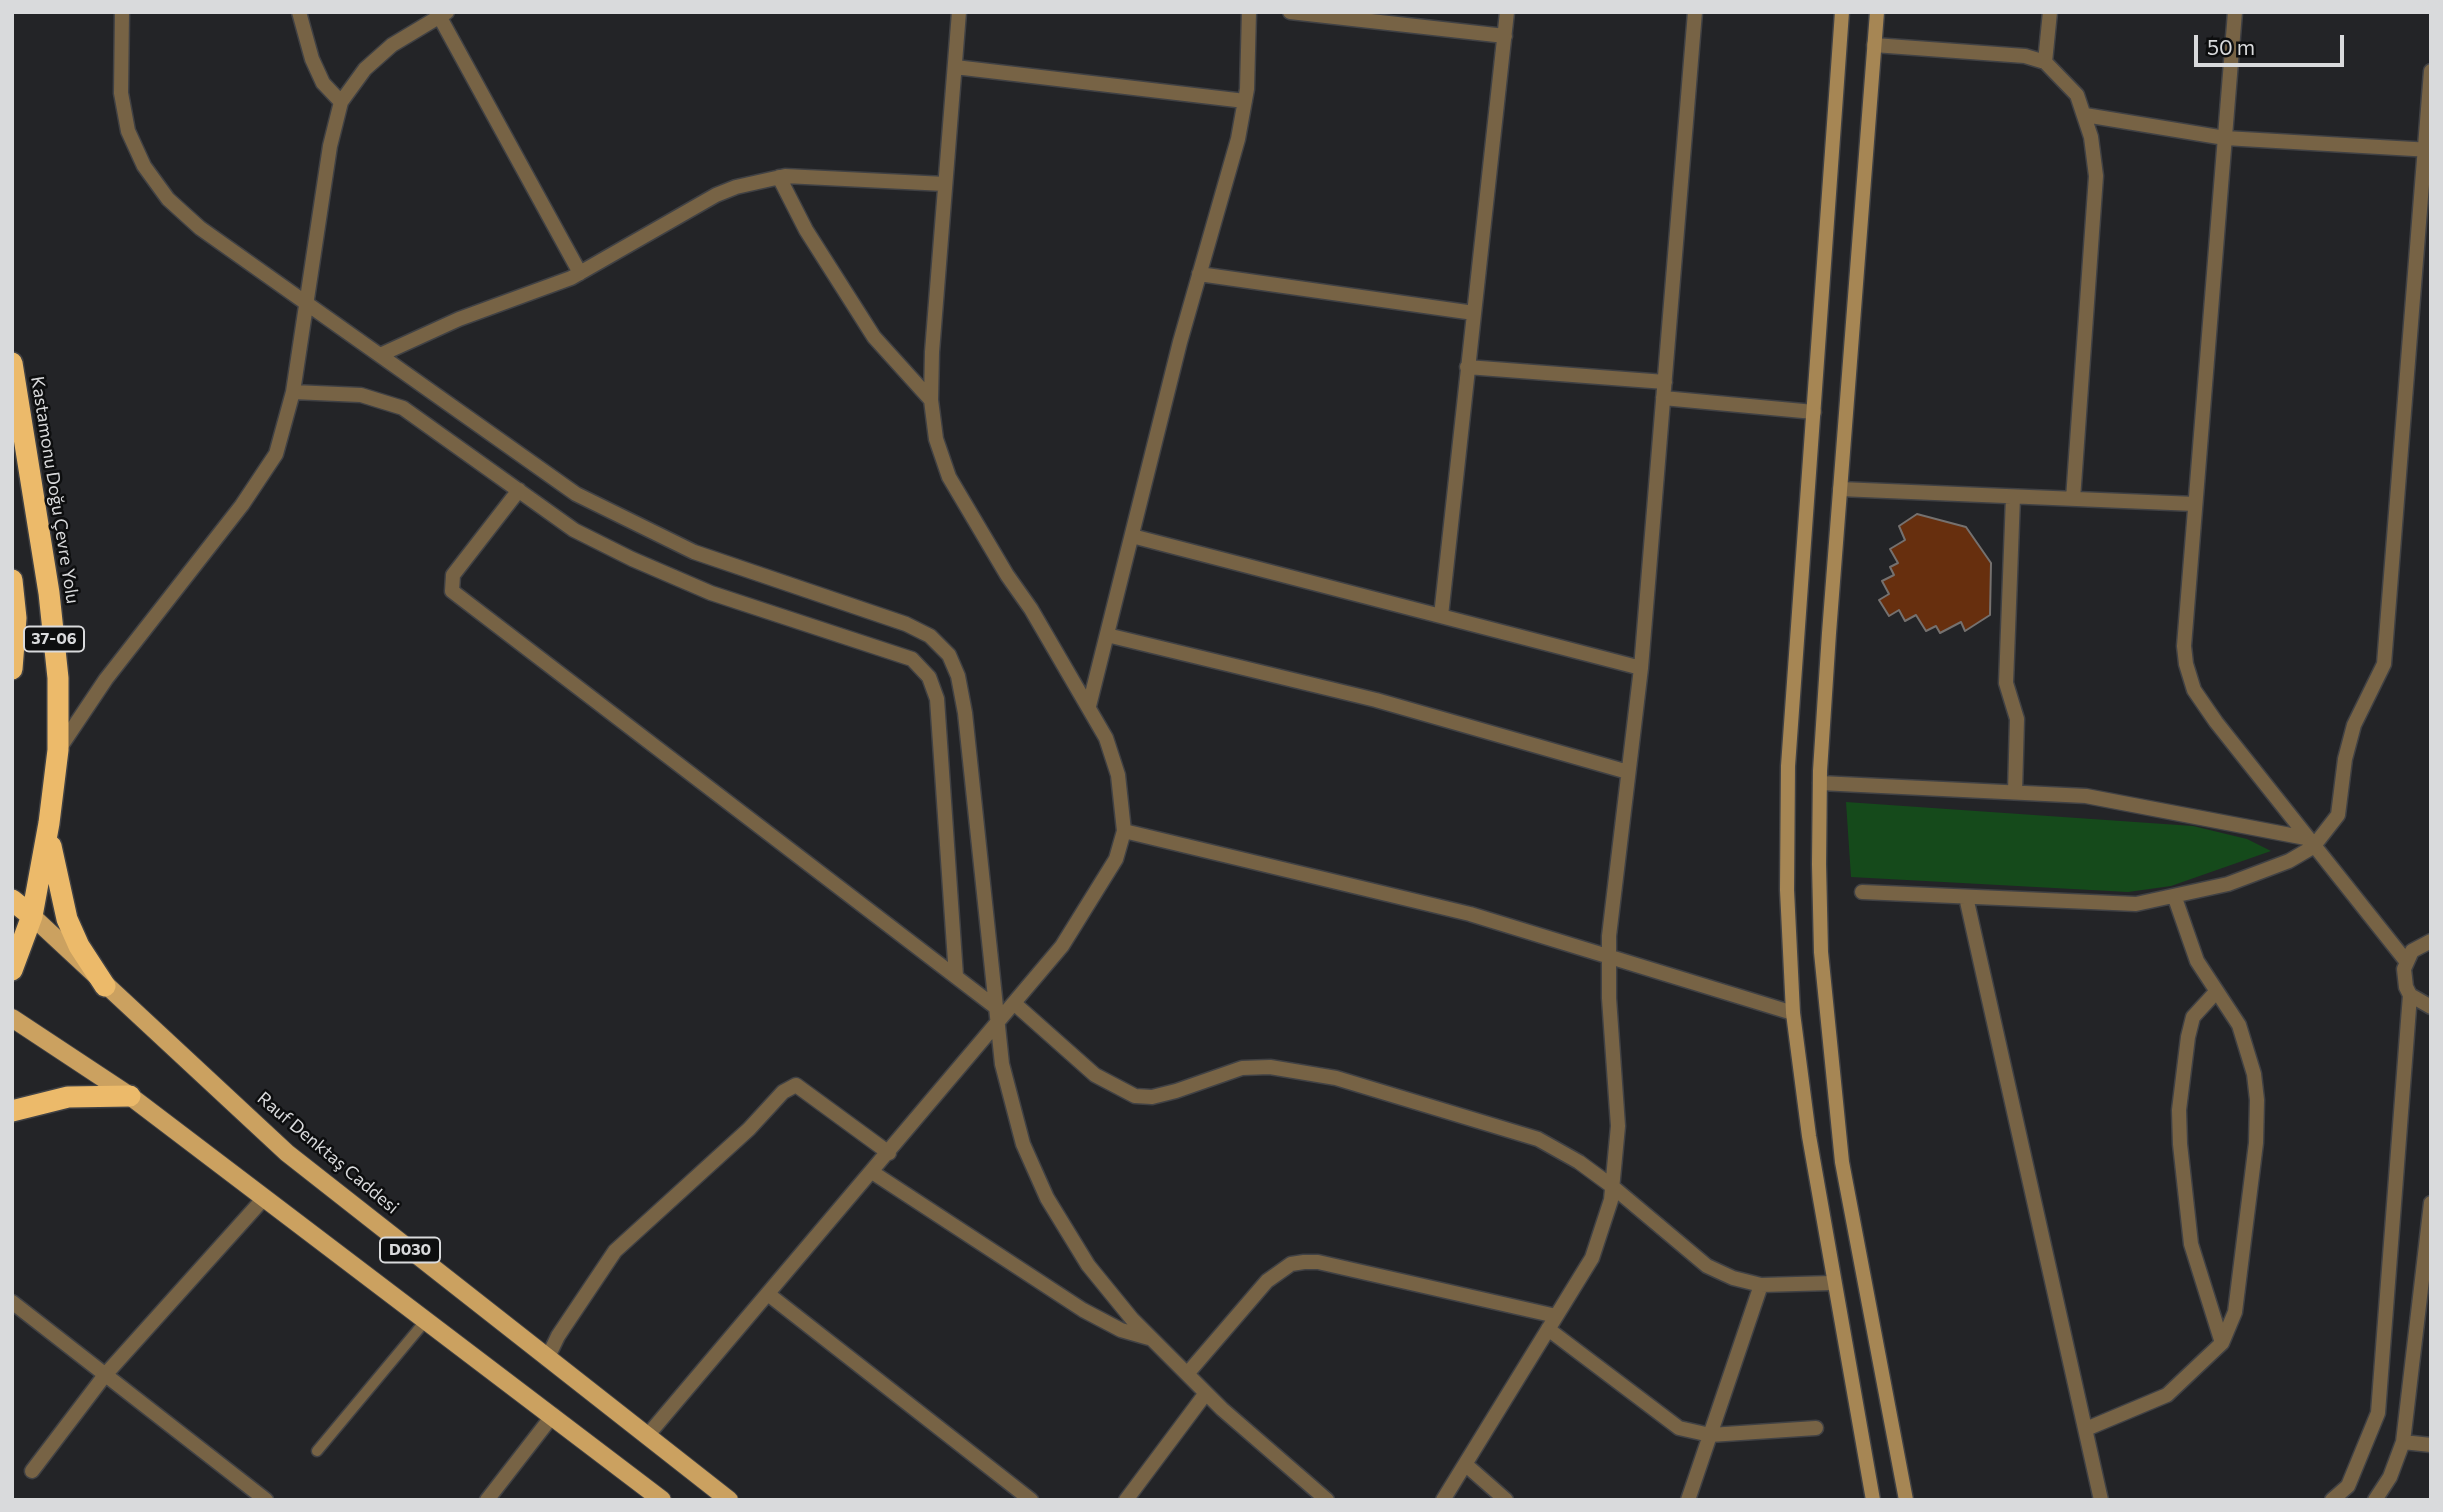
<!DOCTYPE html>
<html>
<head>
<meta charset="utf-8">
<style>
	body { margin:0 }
	#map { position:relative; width:2443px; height:1512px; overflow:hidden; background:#232427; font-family:Commissioner,sans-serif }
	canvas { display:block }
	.frame { position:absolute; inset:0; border:14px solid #d9dadc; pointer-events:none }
	.scale { position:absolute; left:2194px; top:35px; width:150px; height:32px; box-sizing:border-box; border:4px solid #d9dadc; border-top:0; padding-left:9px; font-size:21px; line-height:24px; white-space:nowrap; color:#d9dadc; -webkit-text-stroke:5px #0d0e0f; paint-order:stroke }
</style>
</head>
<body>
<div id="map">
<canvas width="2443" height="1512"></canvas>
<div class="frame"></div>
<div class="scale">50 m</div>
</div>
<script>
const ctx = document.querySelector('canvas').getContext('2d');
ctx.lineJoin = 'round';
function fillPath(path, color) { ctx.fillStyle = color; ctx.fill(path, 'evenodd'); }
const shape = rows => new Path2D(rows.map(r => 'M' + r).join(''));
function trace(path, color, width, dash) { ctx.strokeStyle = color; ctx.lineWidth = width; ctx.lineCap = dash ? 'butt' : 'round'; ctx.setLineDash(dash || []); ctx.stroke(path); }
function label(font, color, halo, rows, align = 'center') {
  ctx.font = font + ' Commissioner,sans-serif'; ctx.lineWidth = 5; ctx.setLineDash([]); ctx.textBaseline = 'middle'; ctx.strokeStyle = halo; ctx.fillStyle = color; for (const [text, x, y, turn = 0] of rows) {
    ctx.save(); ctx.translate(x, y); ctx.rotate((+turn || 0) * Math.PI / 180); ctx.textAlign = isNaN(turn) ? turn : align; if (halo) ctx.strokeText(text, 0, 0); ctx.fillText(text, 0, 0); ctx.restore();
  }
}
fillPath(shape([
	[1846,802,2193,826,2247,839,2271,851,2171,886,2128,892,1851,877]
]), '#154a1b');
const building = shape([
	[1917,514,1966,527,1991,563,1990,615,1965,631,1961,622,1940,633,1936,626,1926,631,1916,615,1905,621,1899,610,1889,616,1879,600,1889,594,1882,581,1894,575,1890,567,1898,563,1890,549,1905,540,1899,526,1917,514]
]);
fillPath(building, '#672f0e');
trace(building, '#75716f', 2);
const lane = shape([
	[317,1451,427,1319]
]);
const street = shape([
	[122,12,121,93,128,131,144,166,168,199,200,228,576,494,694,552,906,624,930,636,949,655,958,676,965,713,1002,1064,1023,1144,1047,1198,1088,1265,1132,1319,1222,1409,1327,1500],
	[299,12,312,59,323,83,341,102],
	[437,12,580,273],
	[1290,12,1505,36],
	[2235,12,2184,646,2186,664,2194,690,2216,722,2406,961],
	[1874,45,2025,56,2045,62,2077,95,2091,137,2096,176,2073,499],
	[2045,62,2050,12],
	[955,67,1245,101],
	[2085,115,2225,138,2431,150],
	[779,177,806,230,874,337,931,400],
	[1199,274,1474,313],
	[380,355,459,319,571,278,716,195,736,187,785,176,945,184],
	[1467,367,1665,382],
	[293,392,361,395,403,408,574,530,632,559,711,593,912,659,929,677,937,699,956,976],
	[1663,398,1814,412],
	[1840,489,2195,504],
	[519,490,453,575,452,591,994,1006],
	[2013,497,2006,683,2017,719,2015,792],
	[1132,536,1641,668],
	[1441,616,1507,12],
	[1107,635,1376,700,1628,772],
	[1089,706,1180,342,1238,139,1247,89,1249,12],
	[59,749,106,679,242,505,276,454,293,392,330,146,341,102,365,69,392,45,447,12],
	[1820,783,2086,796,2306,838],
	[1124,831,1470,914,1793,1013],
	[1862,892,2136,904,2228,884,2289,861,2313,847,2338,815,2345,759,2354,725,2384,664,2431,71],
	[1966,897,2101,1500],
	[2215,993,2193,1017,2188,1037,2179,1110,2180,1144,2191,1244,2222,1343],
	[2410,995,2431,1007],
	[1015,1004,1095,1075,1135,1096,1152,1097,1176,1091,1242,1068,1270,1067,1336,1078,1538,1139,1579,1162,1613,1187,1707,1266,1733,1278,1761,1285,1832,1283],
	[872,1172,1083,1310,1121,1330,1149,1338],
	[768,1294,1031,1500],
	[12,1302,266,1500],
	[1548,1329,1679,1428,1710,1435,1816,1428],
	[547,1359,558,1336,615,1251,749,1129,783,1092,796,1085,889,1153],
	[1187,1374,1267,1281,1291,1264,1304,1262,1318,1262,1556,1316],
	[2086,1429,2167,1395,2222,1343,2235,1312,2256,1143,2257,1100,2254,1074,2239,1025,2197,961,2175,898],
	[647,1436,1062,946,1116,859,1124,831,1118,775,1106,738,1031,609,1007,575,965,504,949,477,936,439,931,400,932,352,959,12],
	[2403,1442,2431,1445],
	[1465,1464,1506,1500],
	[32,1471,105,1375,265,1197],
	[487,1500,553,1415],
	[1126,1500,1206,1393],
	[1443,1500,1592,1258,1611,1200,1618,1126,1609,998,1609,936,1641,668,1695,12],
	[1688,1500,1761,1285],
	[2332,1500,2348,1486,2378,1413,2410,995,2406,987,2404,969,2412,951,2431,941],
	[2375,1500,2390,1477,2403,1442,2431,1203]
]);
const secondary = shape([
	[1842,12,1788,766,1787,890,1793,1013,1809,1136,1873,1500],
	[1877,12,1829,633,1820,771,1819,864,1821,952,1842,1162,1906,1500]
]);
const primary = shape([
	[32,916,287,1153,729,1500],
	[12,1018,130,1096,662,1500]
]);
const highway = shape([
	[12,363,49,593,58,678,58,750,49,823,32,916,12,970],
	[12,580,16,618,12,669],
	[51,846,67,919,79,946,105,986],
	[12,900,32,916],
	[12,1111,68,1097,130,1096]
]);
trace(lane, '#404144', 13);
trace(street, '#404144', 17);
trace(secondary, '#404144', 17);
trace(primary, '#404144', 20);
trace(highway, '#404144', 24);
trace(lane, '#776345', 10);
trace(street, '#776345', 14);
trace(secondary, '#a68654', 14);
trace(primary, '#cba160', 18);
trace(highway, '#ecba6a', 21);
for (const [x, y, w] of [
	[54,639,60],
	[410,1250,60]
]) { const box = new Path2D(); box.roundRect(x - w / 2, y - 12.5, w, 25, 5); ctx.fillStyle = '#0d0e0f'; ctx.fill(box); trace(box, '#d9dadc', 2); }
label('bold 16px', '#d9dadc', null, [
	["37-06",54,639],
	["D030",410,1250]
]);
label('18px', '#d9dadc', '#0d0e0f', [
	["Kastamonu Doğu Çevre Yolu",55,490,81],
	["Rauf Denktaş Caddesi",328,1153,40]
]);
</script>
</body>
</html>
